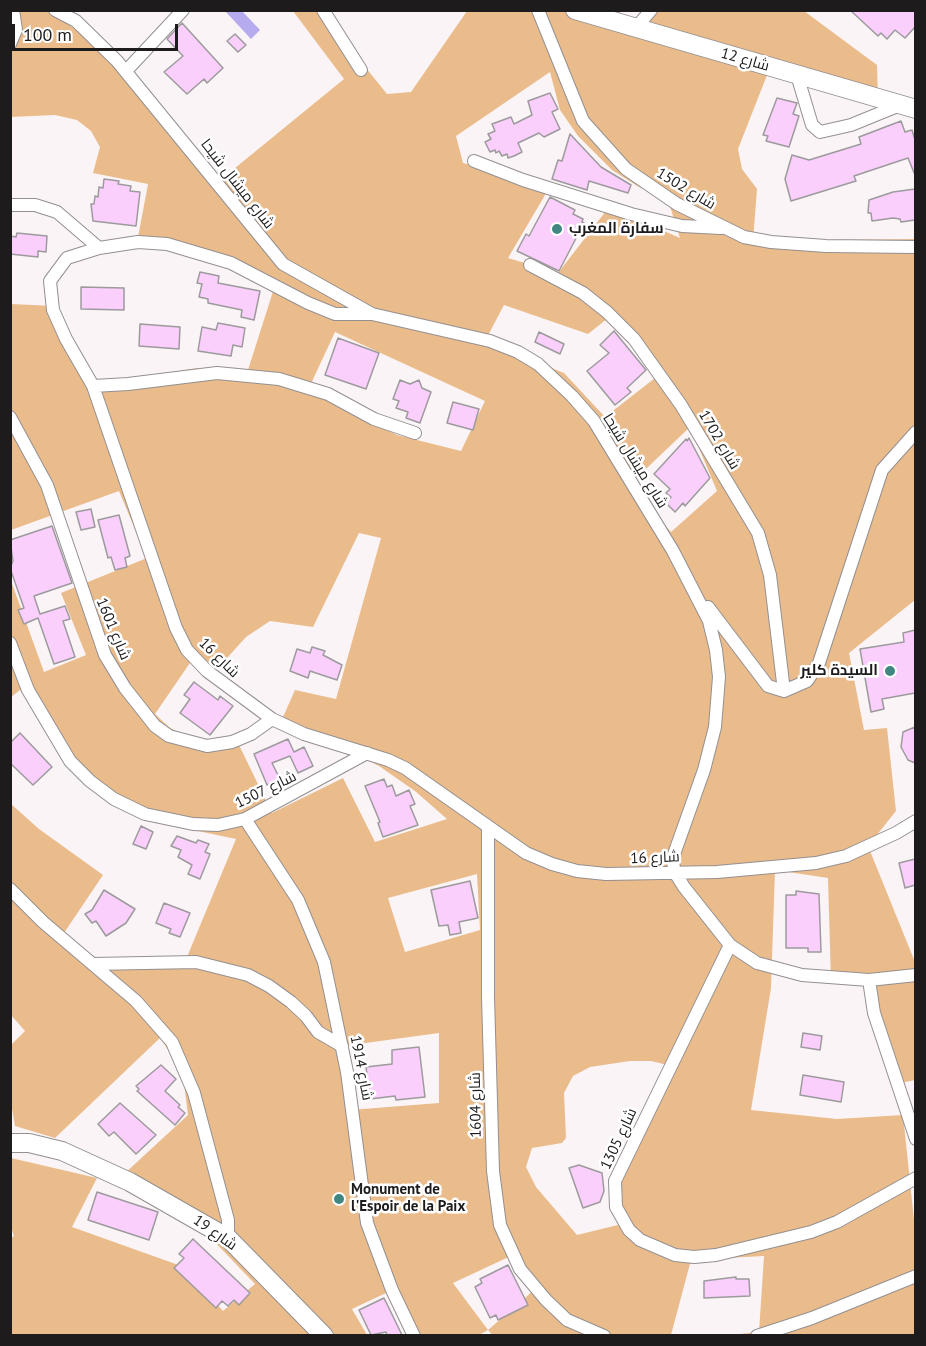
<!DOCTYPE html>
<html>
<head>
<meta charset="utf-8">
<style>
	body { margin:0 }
	#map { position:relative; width:926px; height:1346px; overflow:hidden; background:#faf4f6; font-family:"PT Sans",sans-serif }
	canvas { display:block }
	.frame { position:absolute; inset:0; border:12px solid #1d1b1c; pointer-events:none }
	.scale { position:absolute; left:12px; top:24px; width:166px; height:27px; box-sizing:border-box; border:3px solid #1d1b1c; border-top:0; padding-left:8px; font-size:18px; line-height:21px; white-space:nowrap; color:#1d1b1c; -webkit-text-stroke:4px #fff; paint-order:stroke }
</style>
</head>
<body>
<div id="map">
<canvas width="926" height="1346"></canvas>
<div class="frame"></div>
<div class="scale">100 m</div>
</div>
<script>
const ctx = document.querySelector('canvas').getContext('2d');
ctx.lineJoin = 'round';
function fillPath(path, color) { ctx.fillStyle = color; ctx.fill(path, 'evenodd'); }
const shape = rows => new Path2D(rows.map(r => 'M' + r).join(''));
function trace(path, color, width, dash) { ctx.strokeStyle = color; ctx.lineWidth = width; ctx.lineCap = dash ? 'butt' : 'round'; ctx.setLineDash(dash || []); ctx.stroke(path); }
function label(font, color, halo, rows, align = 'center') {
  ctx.font = font + ' "PT Sans",Cairo,sans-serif'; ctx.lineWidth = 5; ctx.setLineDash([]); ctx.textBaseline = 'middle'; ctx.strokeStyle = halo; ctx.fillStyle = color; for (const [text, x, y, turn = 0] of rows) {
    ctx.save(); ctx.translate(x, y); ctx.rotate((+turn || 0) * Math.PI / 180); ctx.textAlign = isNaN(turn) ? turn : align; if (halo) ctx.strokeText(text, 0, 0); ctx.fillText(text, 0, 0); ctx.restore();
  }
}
fillPath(shape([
	[11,11,51,11,107,54,213,186,344,79,293,11,320,11,387,94,411,92,467,11,619,11,624,20,640,28,658,11,804,11,877,65,878,99,769,70,738,149,742,169,757,189,753,241,915,239,915,600,849,653,864,730,887,728,896,811,868,846,915,962,915,1080,896,1084,862,984,831,982,828,878,775,870,771,988,751,1110,837,1119,903,1115,915,1229,915,1335,731,1335,759,1332,764,1256,691,1260,671,1335,493,1336,488,1330,479,1335,408,1335,386,1293,352,1309,367,1335,11,1335,10,1239,14,1236,11,1227,11,1158,97,1178,72,1227,184,1267,223,1311,255,1284,210,1237,124,1174,188,1115,184,1083,175,1060,160,1038,55,1138,15,1126,11,1103,11,1045,25,1031,11,1015,11,804,39,829,103,875,62,936,102,968,182,969,236,839,174,826,144,816,68,758,20,690,11,697,10,578,44,672,86,655,61,593,147,558,119,491,11,530,11,304,54,306,86,386,197,368,247,373,277,279,165,243,136,248,148,184,93,173,100,147,91,131,77,120,55,115,11,117],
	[550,72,560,110,578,136,612,170,639,187,668,200,680,238,609,207,558,273,508,258,551,185,463,163,456,136],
	[504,305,588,334,612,315,664,371,605,417,564,373,485,341],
	[335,332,485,401,461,451,397,435,308,390],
	[690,427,717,491,671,532,629,485],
	[359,533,381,538,336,699,295,690,283,717,379,766,415,791,447,819,375,842,343,778,272,813,239,745,187,738,169,727,155,714,196,654,218,668,246,637,270,621,313,627],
	[477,874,480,930,405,952,388,898],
	[439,1033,439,1103,350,1110,336,1047],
	[630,1061,651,1061,672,1066,617,1190,626,1223,577,1235,536,1187,526,1167,532,1148,562,1143,566,1138,564,1093,573,1076,590,1067],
	[513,1255,534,1290,488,1330,453,1283]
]), '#ebbc8b');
fillPath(shape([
	[225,11,242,11,260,30,251,39]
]), '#b6abef');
const building = shape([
	[850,10,915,10,915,27,905,38,895,30,887,39,881,33,878,36,850,10],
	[182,23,223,68,207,83,204,79,187,94,164,72,183,56,167,39,182,23],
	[235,34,246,45,238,52,227,41,235,34],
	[550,93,558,109,552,112,560,129,544,137,539,133,518,143,522,152,514,156,508,158,507,154,502,156,499,151,496,153,495,150,490,152,485,142,491,139,488,134,495,131,492,124,511,117,514,124,532,115,528,101,550,93],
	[777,98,797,103,793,114,799,116,789,147,766,141,768,136,763,135,777,98],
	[901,121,905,132,912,130,915,140,915,175,908,158,854,176,856,181,791,201,785,179,792,155,809,160,861,144,859,137,901,121],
	[570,134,601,167,631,185,628,193,589,181,587,190,552,179,558,160,562,161,570,134],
	[104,179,119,181,118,184,131,186,130,191,140,192,136,226,93,221,91,204,94,204,95,196,98,197,99,187,103,188,104,179],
	[915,189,915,220,901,222,900,219,893,218,872,221,871,213,868,213,869,200,893,192,915,189],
	[550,197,575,210,573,214,583,219,582,222,584,223,559,271,517,251,526,234,529,236,550,197],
	[17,233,47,236,46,252,38,251,38,257,10,254,10,236,16,237,17,233],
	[200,272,219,276,218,283,260,291,254,320,241,317,242,310,208,303,208,299,199,297,202,284,197,283,200,272],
	[81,287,124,288,124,310,81,309,81,287],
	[218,323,245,328,242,347,233,345,231,356,198,351,202,327,216,330,218,323],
	[140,324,180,327,179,349,139,346,140,324],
	[614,331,646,370,627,388,631,392,615,405,587,371,609,353,600,345,614,331],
	[539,332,564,344,560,354,535,342,539,332],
	[338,338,379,353,366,389,325,375,338,338],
	[400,380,410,384,419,380,422,388,431,392,420,423,406,418,408,412,396,408,399,401,393,399,400,380],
	[453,402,479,409,473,430,447,423,453,402],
	[689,438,710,478,685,506,683,503,675,512,666,503,671,497,666,493,670,489,654,474,686,439,687,441,689,438],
	[91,509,95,527,81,530,76,512,91,509],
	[119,515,130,556,125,558,127,567,115,570,111,557,108,558,98,520,119,515],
	[52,526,72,583,34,596,40,614,65,606,70,619,63,621,75,657,54,664,38,618,24,624,18,610,24,608,10,568,13,561,10,540,52,526],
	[915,630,915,693,882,699,884,709,871,712,860,649,904,642,903,633,915,630],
	[312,647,325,651,323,655,342,665,337,680,310,671,308,678,290,671,297,649,310,653,312,647],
	[194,682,218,700,220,696,233,706,210,735,180,713,190,699,184,695,194,682],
	[915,727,915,763,908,760,901,747,903,732,915,727],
	[20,733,52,767,33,785,10,763,10,743,20,733],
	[288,739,294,752,304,747,313,766,298,773,290,756,272,763,280,779,267,785,254,754,288,739],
	[384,779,387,787,392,785,396,796,409,790,415,804,410,806,418,825,383,837,378,823,380,822,365,786,384,779],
	[141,826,153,832,146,849,133,844,141,826],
	[177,836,196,843,198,840,209,844,205,852,210,854,200,879,188,874,192,865,178,857,181,850,171,846,177,836],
	[915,859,915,885,905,888,899,863,915,859],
	[470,881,478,918,459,922,461,933,450,935,448,925,439,926,431,890,470,881],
	[104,890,135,909,126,923,106,936,96,921,92,923,85,914,92,910,104,890],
	[796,891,819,894,821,952,808,952,808,948,786,948,786,895,796,895,796,891],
	[164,903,190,913,180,937,169,933,171,929,156,923,164,903],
	[803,1033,822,1036,820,1050,801,1047,803,1033],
	[419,1047,425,1097,396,1100,395,1096,370,1099,366,1067,392,1064,392,1050,419,1047],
	[161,1065,176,1079,165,1091,180,1105,178,1107,185,1113,175,1125,137,1091,139,1089,136,1086,161,1065],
	[803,1075,844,1082,841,1102,800,1095,803,1075],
	[120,1103,156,1135,136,1154,114,1132,109,1136,98,1124,120,1103],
	[579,1165,602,1173,604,1191,600,1202,583,1208,569,1168,579,1165],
	[97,1192,158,1212,149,1240,88,1220,97,1192],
	[193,1239,250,1293,239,1305,234,1300,228,1306,222,1301,216,1308,174,1268,184,1258,179,1254,193,1239],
	[508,1265,528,1305,498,1320,496,1315,490,1318,475,1287,482,1283,480,1279,508,1265],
	[736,1277,736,1279,749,1279,750,1296,704,1298,704,1281,736,1277],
	[384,1298,402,1335,387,1335,386,1332,371,1335,359,1310,384,1298]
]);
fillPath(building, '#facffc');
trace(building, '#9d9a9d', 1.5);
const minor = shape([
	[55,10,76,21,117,61,283,264,372,314,490,341,518,352,538,364,572,396,594,421,673,551,709,621,716,650,719,677,715,727,704,770,673,857,674,871,684,887,730,945,757,963,802,975,869,980,916,975],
	[323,10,361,70],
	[538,10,583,121,626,169,677,204,744,237,771,242,826,246,916,247],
	[635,29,651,10],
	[10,44,16,30,13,10],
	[126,71,183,10],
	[797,75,812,125,820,132,851,125,900,105],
	[474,161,523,180,631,214,682,226,721,228],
	[10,205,35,205,57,212,99,248],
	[530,265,583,293,607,312,634,339,681,405,749,518,758,533,770,575,784,691],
	[372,314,335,314,308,303,231,263,167,244,138,242,99,248,67,258,50,281,53,310,66,339,93,386,176,628,187,650,207,671,272,719,304,734,388,760,405,768,526,853,552,864,577,871,606,874,717,872,816,863,846,856,896,833,916,821],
	[93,386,128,384,217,373,279,379,328,394,374,419,415,433],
	[10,417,47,485,105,655,125,688,155,726,169,736,207,746,232,742,251,734,272,719],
	[708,607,768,686,784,691,807,681,819,663,882,470,916,432],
	[10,643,28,690,70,761,90,781,114,799,145,814,193,824,218,825,245,819,367,753],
	[245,819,298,900,324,962,347,1072,367,1223,392,1290,414,1336],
	[488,827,488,997,493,1171,500,1225,520,1269,546,1300,567,1320,604,1336],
	[10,889,43,922,136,1001,172,1042,194,1093,228,1220,228,1238],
	[730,945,615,1181,616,1207,629,1230,640,1240,675,1255,694,1257,716,1255,811,1232,837,1222,916,1178],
	[93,964,196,962,248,975,269,986,291,1002,306,1016,318,1032,342,1046],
	[869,980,874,1013,916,1139],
	[757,1336,812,1318,916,1276]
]);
const secondary = shape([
	[575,10,916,109],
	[10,1143,29,1143,62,1151,130,1182,228,1238,324,1336]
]);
trace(minor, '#948f90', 14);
trace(secondary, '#948f90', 20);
trace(minor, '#fff', 12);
trace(secondary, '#fff', 18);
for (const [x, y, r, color] of [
	[557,229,6,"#408782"],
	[890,671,6,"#408782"],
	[339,1199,6,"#408782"]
]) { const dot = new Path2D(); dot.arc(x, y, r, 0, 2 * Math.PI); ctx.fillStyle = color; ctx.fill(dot); trace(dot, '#fff', 2); }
label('15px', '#1d1b1c', '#fff', [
	["شارع 12",745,60,16],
	["شارع ميشال شيحا",237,184,52],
	["شارع 1502",686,189,31],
	["شارع 1702",719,440,59],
	["شارع ميشال شيحا",635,461,58],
	["شارع 1601",113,629,67],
	["شارع 16",219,658,44],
	["شارع 1507",266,790,-26],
	["شارع 16",655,858,-2],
	["شارع 1914",361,1068,79],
	["شارع 1604",476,1105,-91],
	["شارع 1305",619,1139,-65],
	["شارع 19",215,1233,35]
]);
label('bold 15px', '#1d1b1c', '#fff', [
	["سفارة المغرب",569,229],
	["السيدة كلير",878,671,"right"],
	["Monument de",351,1190],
	["l'Espoir de la Paix",351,1207]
], 'left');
</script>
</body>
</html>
